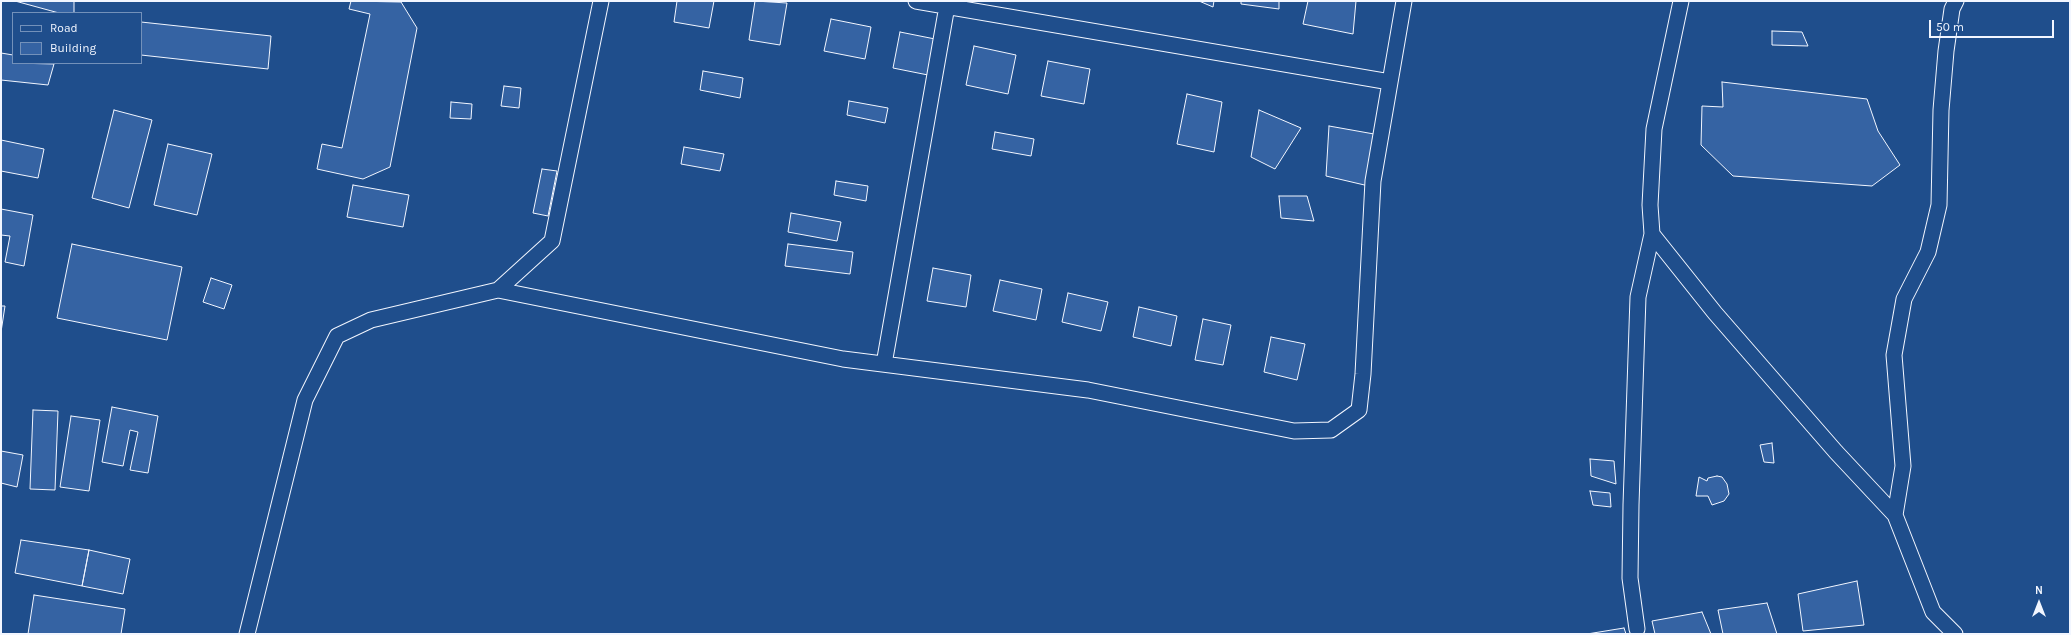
<!DOCTYPE html>
<html>
<head>
<meta charset="utf-8">
<style>
	body { margin:0 }
	#map { position:relative; width:2071px; height:635px; overflow:hidden; background:#1f4e8c; font-family:Karla,sans-serif }
	canvas { display:block }
	.frame { position:absolute; inset:0; border:2px solid #f2f6ff; pointer-events:none }
	.legend { position:absolute; left:12px; top:12px; width:130px; height:52px; box-sizing:border-box; background:#1f4e8c; border:1px solid #7391ba; margin:0; padding:5px 7px; list-style:none; font-size:12px; color:#f2f6ff }
	.legend li { display:flex; align-items:center; gap:8px; height:20px }
	.legend b { width:20px; border:1px solid #7391ba }
	.north { position:absolute; left:2019px; top:583px; width:40px; height:40px; -webkit-text-stroke:3px #1f4e8c; paint-order:stroke; rotate:0deg; font-size:11px; font-weight:700; line-height:16px; text-align:center; color:#f2f6ff }
	.north::after { content:''; display:block; margin:auto; width:14px; height:18px; background:#f2f6ff; clip-path:polygon(50% 0,100% 100%,50% 72%,0 100%) }
	.scale { position:absolute; left:1929px; top:20px; width:125px; height:18px; box-sizing:border-box; border:2px solid #f2f6ff; border-top:0; padding-left:5px; font-size:12px; line-height:14px; white-space:nowrap; color:#f2f6ff; -webkit-text-stroke:3px #1f4e8c; paint-order:stroke }
</style>
</head>
<body>
<div id="map">
<canvas width="2071" height="635"></canvas>
<div class="frame"></div>
<ul class="legend">
<li><b style="height:5px;background:#1f4e8c"></b>Road</li>
<li><b style="height:11px;background:#3563a3"></b>Building</li>
</ul>
<div class="north">N</div>
<div class="scale">50 m</div>
</div>
<script>
const ctx = document.querySelector('canvas').getContext('2d');
ctx.lineJoin = 'round';
function fillPath(path, color) { ctx.fillStyle = color; ctx.fill(path, 'evenodd'); }
const shape = rows => new Path2D(rows.map(r => 'M' + r).join(''));
function trace(path, color, width, dash) { ctx.strokeStyle = color; ctx.lineWidth = width; ctx.lineCap = dash ? 'butt' : 'round'; ctx.setLineDash(dash || []); ctx.stroke(path); }
const building = shape([
	[15,1,74,1,74,13,59,13,15,1],
	[351,1,401,2,417,28,390,167,363,179,317,169,322,144,342,148,370,14,349,9,351,1],
	[677,1,714,1,709,28,674,22,677,1],
	[755,1,787,3,780,45,749,40,755,1],
	[1199,1,1214,1,1213,7,1199,1],
	[1241,1,1279,1,1279,9,1241,4,1241,1],
	[1308,1,1356,1,1353,34,1303,24,1308,1],
	[831,19,871,27,865,59,824,51,831,19],
	[141,22,271,36,268,69,141,55,141,22],
	[1772,31,1802,32,1808,46,1772,45,1772,31],
	[900,32,935,39,928,75,893,68,900,32],
	[974,46,1016,55,1008,94,966,85,974,46],
	[1,53,13,55,13,63,54,64,48,85,1,80,1,53],
	[1048,61,1090,69,1084,104,1041,96,1048,61],
	[703,71,743,78,740,98,700,90,703,71],
	[1722,82,1867,99,1878,131,1900,165,1872,186,1733,176,1701,145,1702,106,1723,107,1722,82],
	[504,86,521,88,519,108,501,106,504,86],
	[1187,94,1222,102,1214,152,1177,144,1187,94],
	[849,101,888,108,885,123,847,115,849,101],
	[451,102,472,104,471,119,450,118,451,102],
	[114,110,152,120,129,208,92,198,114,110],
	[1259,110,1301,128,1275,169,1251,157,1259,110],
	[1329,126,1374,134,1373,187,1326,176,1329,126],
	[995,132,1034,139,1031,156,992,149,995,132],
	[1,140,44,149,38,178,1,171,1,140],
	[168,144,212,154,197,215,154,205,168,144],
	[684,147,724,154,720,171,681,164,684,147],
	[542,169,557,171,548,216,533,213,542,169],
	[836,181,868,186,866,201,834,195,836,181],
	[353,185,409,195,403,227,347,217,353,185],
	[1279,196,1307,196,1314,221,1281,218,1279,196],
	[1,209,33,215,24,266,5,262,10,236,1,235,1,209],
	[791,213,841,222,837,241,788,232,791,213],
	[72,244,182,267,167,340,57,318,72,244],
	[788,244,853,252,850,274,785,266,788,244],
	[933,268,971,275,966,307,927,301,933,268],
	[211,278,232,285,224,309,203,302,211,278],
	[1000,280,1042,289,1036,320,993,311,1000,280],
	[1068,293,1108,302,1101,331,1062,322,1068,293],
	[1,306,5,306,1,332,1,306],
	[1139,307,1177,316,1171,346,1133,337,1139,307],
	[1203,319,1231,325,1223,365,1195,360,1203,319],
	[1271,337,1305,344,1297,380,1264,372,1271,337],
	[112,407,158,416,148,473,130,470,138,432,130,430,123,466,102,462,112,407],
	[33,410,58,411,55,490,30,489,33,410],
	[71,416,100,420,89,491,60,487,71,416],
	[1772,443,1774,463,1764,462,1760,445,1772,443],
	[1,451,23,455,17,487,1,483,1,451],
	[1590,459,1614,461,1616,484,1591,476,1590,459],
	[1717,476,1722,477,1727,484,1729,494,1724,501,1712,505,1708,496,1696,496,1699,477,1707,481,1708,478,1717,476],
	[1590,491,1610,493,1611,507,1593,505,1590,491],
	[21,540,89,550,82,586,15,573,21,540],
	[89,550,130,559,123,594,82,586,89,550],
	[1857,581,1864,625,1803,631,1798,594,1857,581],
	[34,595,125,609,121,634,28,634,34,595],
	[1767,603,1777,634,1723,634,1718,610,1767,603],
	[1702,612,1711,634,1655,634,1652,621,1702,612],
	[1624,628,1626,634,1587,634,1624,628]
]);
fillPath(building, '#3563a3');
trace(building, '#f2f6ff', 1);
const minor = shape([
	[916,1,1390,82],
	[1652,234,1715,313,1836,452,1895,515,1933,612,1955,634],
	[498,290,552,241,601,1],
	[884,364,947,6],
	[1895,515,1903,466,1894,355,1904,299,1928,252,1939,205,1941,110,1946,51,1952,9,1956,1],
	[1637,629,1630,578,1631,505,1638,297,1652,234,1650,205,1654,129,1681,1],
	[247,634,305,400,337,336,371,320,498,290,843,359,1088,390,1294,431,1331,430,1359,410,1363,374,1373,181,1404,1]
]);
trace(minor, '#f2f6ff', 17);
trace(minor, '#1f4e8c', 15);
</script>
</body>
</html>
